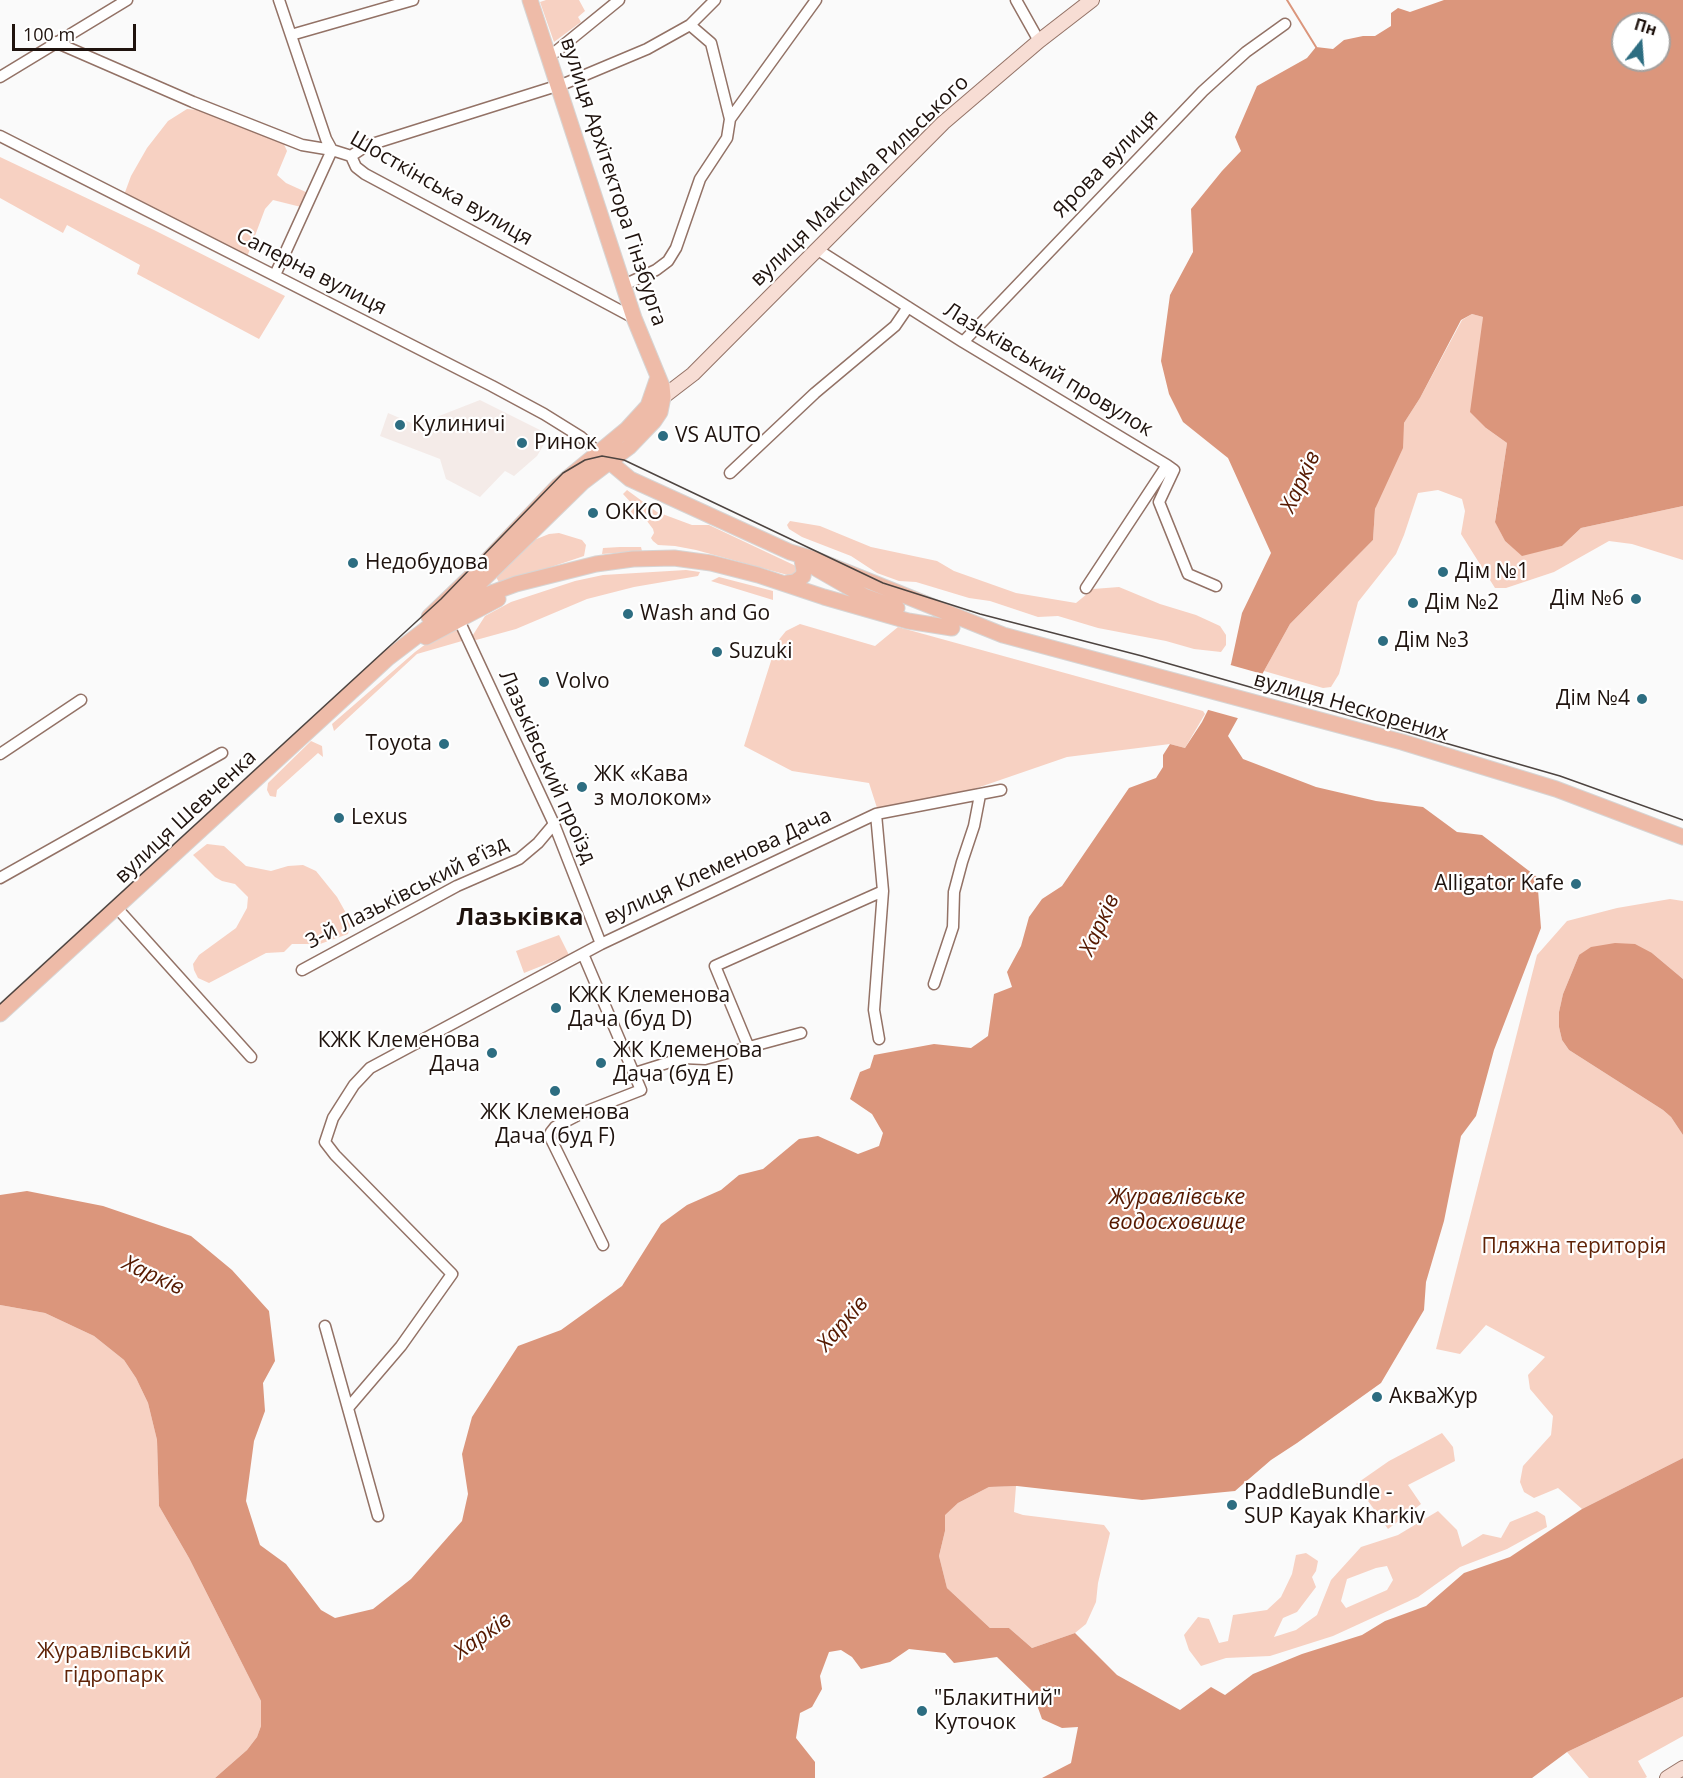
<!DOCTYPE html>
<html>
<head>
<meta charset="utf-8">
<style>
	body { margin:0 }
	#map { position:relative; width:1683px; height:1778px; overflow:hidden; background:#fafafa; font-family:"Open Sans",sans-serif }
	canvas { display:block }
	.north { position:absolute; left:1611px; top:12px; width:60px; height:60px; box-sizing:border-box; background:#fff; border:2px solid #a5a19f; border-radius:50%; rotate:17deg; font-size:16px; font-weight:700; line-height:24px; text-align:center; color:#1f130e }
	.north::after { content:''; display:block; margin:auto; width:21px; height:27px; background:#2d6d81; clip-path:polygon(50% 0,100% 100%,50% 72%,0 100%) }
	.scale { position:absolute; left:12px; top:24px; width:124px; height:27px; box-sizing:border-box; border:3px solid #1f130e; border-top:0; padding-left:8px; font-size:18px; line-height:21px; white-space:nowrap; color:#1f130e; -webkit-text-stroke:4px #fff; paint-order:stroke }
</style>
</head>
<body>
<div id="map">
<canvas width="1683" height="1778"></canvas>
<div class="north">Пн</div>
<div class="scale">100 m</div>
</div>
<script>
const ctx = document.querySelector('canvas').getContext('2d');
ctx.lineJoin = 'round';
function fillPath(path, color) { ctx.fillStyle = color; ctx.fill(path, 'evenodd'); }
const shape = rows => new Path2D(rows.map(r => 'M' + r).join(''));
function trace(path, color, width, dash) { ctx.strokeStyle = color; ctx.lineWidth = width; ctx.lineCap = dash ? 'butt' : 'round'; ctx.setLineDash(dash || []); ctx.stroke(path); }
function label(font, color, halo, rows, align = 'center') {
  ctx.font = font + ' "Open Sans",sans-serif'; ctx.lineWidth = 4.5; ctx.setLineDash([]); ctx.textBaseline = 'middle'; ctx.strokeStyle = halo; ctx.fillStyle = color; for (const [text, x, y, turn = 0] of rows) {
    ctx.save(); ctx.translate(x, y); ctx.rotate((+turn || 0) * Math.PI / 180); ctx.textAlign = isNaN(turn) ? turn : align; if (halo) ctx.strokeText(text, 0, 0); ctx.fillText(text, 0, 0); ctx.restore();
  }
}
fillPath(shape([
	[480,400,542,431,544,444,537,456,514,476,505,471,480,497,446,479,440,459,380,436,388,413,416,425]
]), '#f4ebe8');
fillPath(shape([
	[546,0,579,0,585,11,578,17,581,22,554,42,540,2],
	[187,109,199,110,282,140,287,151,277,175,286,183,308,193,301,207,273,200,265,209,247,257,124,195,131,176,147,148,168,121],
	[0,157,154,230,285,296,259,339,137,274,140,265,67,225,63,233,0,198],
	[1472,314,1483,317,1482,335,1486,428,1507,443,1495,521,1505,541,1522,555,1562,546,1581,528,1683,506,1683,560,1632,544,1609,541,1554,572,1506,588,1495,588,1461,534,1465,511,1462,499,1438,490,1418,493,1404,535,1396,554,1358,602,1339,674,1331,687,1323,688,1264,671,1290,624,1373,540,1375,509,1404,423,1420,398,1462,320],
	[627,490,657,512,692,525,709,525,798,567,795,577,696,550,675,546,658,545,653,541,651,538,654,533,653,529,644,517,637,521,630,512,635,507,623,494],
	[790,521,820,526,871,547,937,561,954,571,1016,593,1076,603,1093,589,1119,587,1160,604,1196,615,1220,626,1226,635,1226,645,1221,652,1194,649,1166,641,1098,628,1058,616,1038,617,990,601,969,598,916,582,899,581,877,573,851,556,802,537,789,529,787,525],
	[559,533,582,540,586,545,584,556,500,584,496,577,534,540,549,534],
	[620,547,641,547,642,551,602,554,603,548],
	[686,570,700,572,698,576,634,587,587,599,516,629,476,640,471,638,485,616,511,602,575,581,603,575],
	[719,577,773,591,773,600,711,581],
	[800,624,875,646,898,627,1203,711,1205,714,1185,748,1170,744,1067,757,945,799,878,811,869,783,792,771,744,746,777,642,786,631],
	[457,628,462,641,417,654,334,731,332,724,415,652,442,632],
	[311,741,322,746,323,757,318,753,277,790,276,797,270,796,267,790,268,783],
	[207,844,224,846,246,866,271,871,288,866,303,865,316,871,337,897,351,922,348,934,320,944,292,944,284,952,266,953,209,983,198,978,194,970,193,964,199,955,236,928,247,908,248,897,235,884,222,881,215,877,193,855],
	[1670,899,1683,901,1683,979,1652,953,1579,955,1563,994,1559,1012,1559,1027,1562,1040,1569,1050,1663,1110,1671,1117,1683,1135,1683,1458,1582,1509,1558,1488,1534,1498,1524,1492,1520,1482,1523,1466,1551,1435,1553,1416,1530,1389,1528,1375,1545,1357,1486,1325,1460,1354,1436,1349,1537,955,1567,921,1617,908],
	[559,935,569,955,524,973,516,951],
	[0,1305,45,1313,94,1336,124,1360,136,1378,148,1403,157,1440,159,1506,189,1558,261,1701,261,1726,257,1737,247,1750,215,1778,0,1778],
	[1442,1433,1453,1447,1455,1461,1408,1485,1421,1504,1388,1529,1356,1484,1389,1461],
	[1016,1486,1014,1512,1023,1515,1104,1525,1110,1533,1098,1583,1096,1602,1086,1624,1075,1633,1032,1648,1009,1628,990,1628,947,1588,939,1556,945,1531,944,1515,958,1503,989,1487],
	[1438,1511,1457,1530,1462,1547,1483,1534,1501,1538,1510,1522,1537,1511,1545,1516,1547,1527,1507,1549,1460,1567,1418,1597,1333,1636,1270,1656,1226,1658,1201,1666,1189,1650,1184,1635,1198,1617,1209,1619,1219,1643,1228,1641,1233,1615,1267,1610,1281,1597,1292,1574,1296,1555,1306,1553,1318,1561,1316,1571,1312,1577,1316,1587,1297,1612,1283,1618,1274,1637,1296,1630,1317,1615,1331,1580,1361,1547,1398,1535],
	[1387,1566,1393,1580,1387,1590,1346,1608,1341,1601,1347,1579,1376,1568],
	[1683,1697,1683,1736,1638,1761,1647,1777,1645,1778,1589,1778,1567,1752]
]), '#f7d1c2');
fillPath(shape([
	[1444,0,1683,0,1683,506,1581,528,1562,546,1522,556,1505,541,1495,522,1507,443,1486,428,1470,412,1483,317,1472,314,1461,320,1420,398,1404,423,1403,448,1375,509,1373,540,1290,624,1228,736,1243,759,1316,787,1376,801,1423,807,1457,832,1482,835,1537,877,1541,928,1494,1050,1476,1116,1461,1136,1444,1221,1426,1282,1424,1310,1381,1383,1297,1443,1271,1460,1235,1491,1142,1500,1017,1486,989,1487,958,1503,945,1515,945,1531,939,1556,947,1588,990,1628,1009,1628,1032,1648,1075,1633,1117,1675,1180,1710,1211,1687,1225,1695,1253,1674,1302,1654,1362,1635,1385,1621,1426,1606,1464,1573,1510,1557,1582,1509,1683,1458,1683,1697,1567,1752,1532,1778,1042,1778,1071,1763,1078,1727,1062,1728,1042,1719,1032,1691,997,1657,954,1663,945,1653,909,1649,890,1662,861,1669,852,1657,841,1650,829,1652,820,1676,822,1689,812,1707,800,1713,796,1738,815,1762,815,1778,215,1778,247,1750,257,1737,261,1726,261,1701,189,1558,159,1506,157,1440,148,1403,136,1378,124,1360,94,1336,45,1313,0,1305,0,1195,27,1191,103,1206,191,1236,232,1270,269,1311,275,1361,263,1383,265,1411,254,1441,246,1501,260,1545,286,1564,321,1610,335,1618,373,1609,411,1579,462,1521,468,1494,462,1454,472,1417,518,1346,561,1330,622,1286,661,1224,687,1205,721,1190,739,1175,763,1169,799,1139,818,1136,858,1154,879,1146,883,1133,872,1114,850,1099,860,1072,870,1068,874,1055,934,1044,971,1048,988,1036,994,994,1012,987,1007,972,1021,946,1029,917,1042,899,1062,886,1129,788,1156,778,1163,767,1163,755,1170,744,1185,748,1202,722,1231,664,1242,613,1271,553,1228,458,1183,422,1169,394,1161,361,1170,295,1193,252,1191,209,1222,171,1241,151,1235,137,1257,86,1307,58,1316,47,1333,49,1344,40,1363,36,1375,36,1391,26,1391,13,1398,8,1410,12],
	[1623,24,1659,24,1659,60,1623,60],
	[1615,943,1635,944,1652,953,1683,979,1683,1135,1671,1117,1663,1110,1569,1050,1562,1040,1559,1027,1559,1012,1563,994,1579,955,1591,947]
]), '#db967c');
fillPath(shape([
	[1227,664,1266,675,1241,719,1205,709]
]), '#fafafa');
trace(shape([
	[1287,0,1316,47]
]), '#db967c', 2);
const street = shape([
	[1016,0,1039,41],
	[291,35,413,0],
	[55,42,193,102,302,145,332,150,351,156,356,167,365,174,634,318],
	[548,55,554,53,619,0],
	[0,77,127,0],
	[730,119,816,0],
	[0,136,492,386,544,414,581,437,599,453],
	[351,156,366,146,566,83,647,49,690,25,715,0],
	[818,250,963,342,1167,465,1086,588],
	[275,275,332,150,326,139,279,0],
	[624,285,656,270,668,261,676,248,700,179,727,138,730,119,711,43,690,25],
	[963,342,1203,91,1246,52,1285,24],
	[1167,465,1174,470,1159,502,1188,574,1216,586],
	[730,473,815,393,895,326,908,307],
	[457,616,554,824,601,944],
	[0,754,81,700],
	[876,814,883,891,874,1010,879,1039],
	[0,878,222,753],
	[117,908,251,1057],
	[583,954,641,1090,582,1113,555,1127,551,1132,550,1137,603,1245],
	[302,970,457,886,519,859,538,843,554,824],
	[934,984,953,927,954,892,962,862,974,826,980,795],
	[749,1048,715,966,883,891],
	[635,1073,683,1058,705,1059,801,1033],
	[325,1326,378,1516],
	[348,1408,401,1346,452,1274,335,1155,325,1142,333,1118,354,1085,370,1068,601,944,876,814,1001,790]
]);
const secondary = shape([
	[654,401,663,397,693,374,943,123,1039,41,1092,0],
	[1667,1778,1683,1768]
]);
const primary = shape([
	[599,453,630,479,790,552,814,559,1003,635,1402,742,1556,789,1683,837],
	[817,569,864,596,897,608],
	[787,583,795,582,803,576,804,570,802,560],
	[464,603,516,584,596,564,633,559,674,558,711,563,758,575,824,597,908,621,952,628],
	[429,617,480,568,558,486,627,429,648,406,657,380],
	[426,637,498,599],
	[0,1014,388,658,455,607,583,482,629,447,654,421,660,412,663,397,662,386,634,318,530,0]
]);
trace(street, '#937266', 13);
trace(secondary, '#937266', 16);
trace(primary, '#d7d5d4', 17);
trace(street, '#fff', 10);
trace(secondary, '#f7ddd4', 14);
trace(primary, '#eebba8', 15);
trace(shape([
	[0,1004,441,599,563,473,585,460,602,456,624,460,883,583,980,614,1142,656,1560,776,1683,820]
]), '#4d4440', 1.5);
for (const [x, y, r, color] of [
	[400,425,6,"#2d6d81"],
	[663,436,6,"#2d6d81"],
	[522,443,6,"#2d6d81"],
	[593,513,6,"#2d6d81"],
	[353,563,6,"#2d6d81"],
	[1443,572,6,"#2d6d81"],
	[1636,599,6,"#2d6d81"],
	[1413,603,6,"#2d6d81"],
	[628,614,6,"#2d6d81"],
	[1383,641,6,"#2d6d81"],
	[717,652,6,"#2d6d81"],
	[544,682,6,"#2d6d81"],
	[1642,699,6,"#2d6d81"],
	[444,744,6,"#2d6d81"],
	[582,787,6,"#2d6d81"],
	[339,818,6,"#2d6d81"],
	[1576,884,6,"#2d6d81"],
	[556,1008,6,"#2d6d81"],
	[492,1053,6,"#2d6d81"],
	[601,1063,6,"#2d6d81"],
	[555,1091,6,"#2d6d81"],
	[1377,1397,6,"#2d6d81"],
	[1232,1505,6,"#2d6d81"],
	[922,1711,6,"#2d6d81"]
]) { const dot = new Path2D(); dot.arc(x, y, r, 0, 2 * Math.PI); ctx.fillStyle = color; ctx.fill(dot); trace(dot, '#fff', 2); }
label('21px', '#1f130e', '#fff', [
	["Ярова вулиця",1106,164,-46],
	["вулиця Максима Рильського",860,181,-44],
	["вулиця Архітектора Гінзбурга",613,182,72],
	["Шосткінська вулиця",441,189,30],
	["Саперна вулиця",311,272,27],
	["Лазьківський провулок",1048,370,31],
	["вулиця Нескорених",1351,707,16],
	["Лазьківський проїзд",547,767,66],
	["вулиця Шевченка",186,817,-43],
	["вулиця Клеменова Дача",718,867,-25],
	["3-й Лазьківський в’їзд",407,893,-27]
]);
label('21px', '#1f130e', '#fff', [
	["Кулиничі",412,425],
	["VS AUTO",675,436],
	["Ринок",534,443],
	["ОККО",605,513],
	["Недобудова",365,563],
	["Дім №1",1455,572],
	["Дім №6",1624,599,"right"],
	["Дім №2",1425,603],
	["Wash and Go",640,614],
	["Дім №3",1395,641],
	["Suzuki",729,652],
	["Volvo",556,682],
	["Дім №4",1630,699,"right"],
	["Toyota",432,744,"right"],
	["ЖК «Кава",594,775],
	["з молоком»",594,799],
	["Lexus",351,818],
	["Alligator Kafe",1564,884,"right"],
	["КЖК Клеменова",568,996],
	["Дача (буд D)",568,1020],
	["КЖК Клеменова",480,1041,"right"],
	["Дача",480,1065,"right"],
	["ЖК Клеменова",613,1051],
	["Дача (буд Е)",613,1075],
	["ЖК Клеменова",555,1113,"center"],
	["Дача (буд F)",555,1137,"center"],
	["АкваЖур",1389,1397],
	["PaddleBundle -",1244,1493],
	["SUP Kayak Kharkiv",1244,1517],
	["\"Блакитний\"",934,1699],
	["Куточок",934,1723]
], 'left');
label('21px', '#602307', '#fff', [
	["Пляжна територія",1574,1247],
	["Журавлівський",114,1652],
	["гідропарк",114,1676]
]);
label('italic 22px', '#561900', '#fff', [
	["Харків",1301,482,-65],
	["Харків",1100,925,-65],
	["Журавлівське",1177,1198],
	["водосховище",1177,1223],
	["Харків",153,1276,25],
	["Харків",843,1324,-49],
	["Харків",483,1636,-35]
]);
label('bold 24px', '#1f130e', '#fff', [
	["Лазьківка",520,918]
]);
</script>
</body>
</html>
